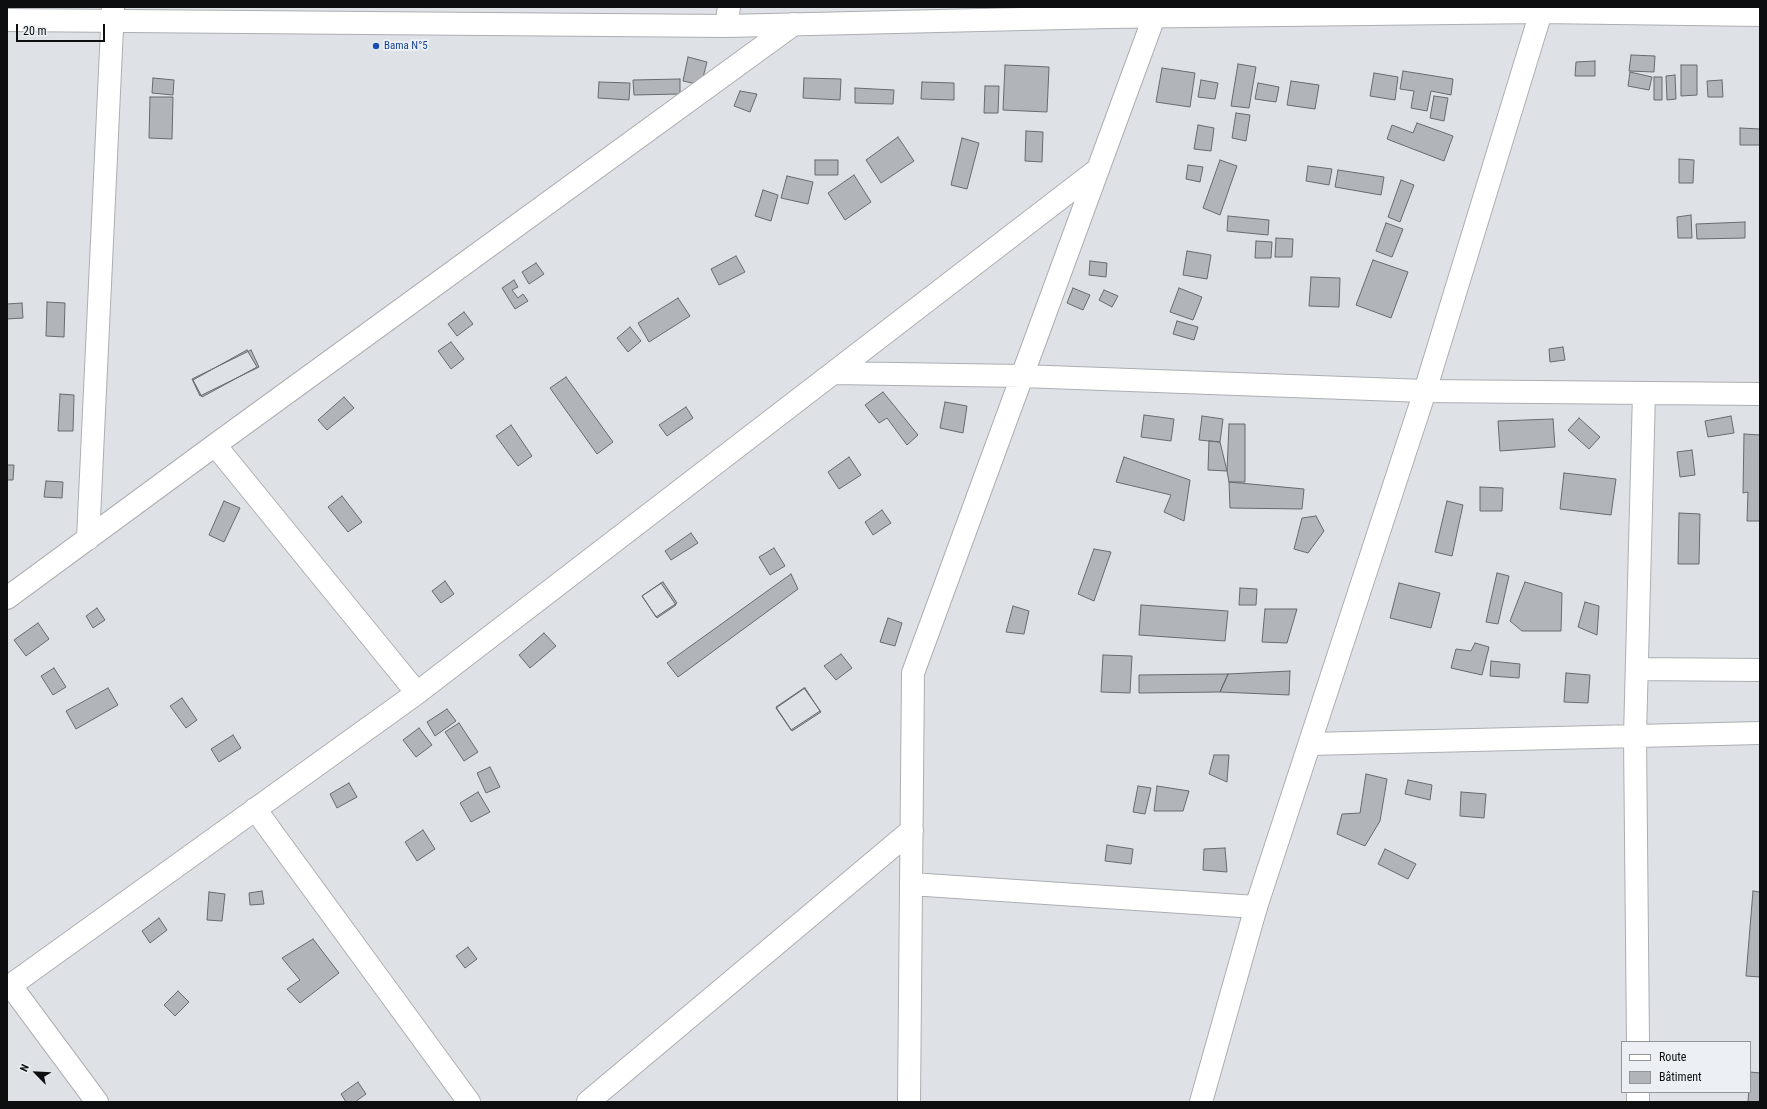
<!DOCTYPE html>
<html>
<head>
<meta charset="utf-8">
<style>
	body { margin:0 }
	#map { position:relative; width:1767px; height:1109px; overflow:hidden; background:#dee2e7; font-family:"Roboto Condensed",sans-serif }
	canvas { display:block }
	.frame { position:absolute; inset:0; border:8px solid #0c0e0f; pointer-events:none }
	.legend { position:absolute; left:1621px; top:1041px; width:130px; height:52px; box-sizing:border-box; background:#ecf0f4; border:1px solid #929698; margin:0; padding:5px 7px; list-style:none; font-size:12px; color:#0c0e0f }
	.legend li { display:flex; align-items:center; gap:8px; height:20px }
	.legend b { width:20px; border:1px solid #929698 }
	.north { position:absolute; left:16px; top:1053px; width:40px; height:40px; -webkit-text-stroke:3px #ecf0f4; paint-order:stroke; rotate:294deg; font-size:11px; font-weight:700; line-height:16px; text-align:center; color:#0c0e0f }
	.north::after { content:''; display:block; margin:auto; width:14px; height:18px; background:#0c0e0f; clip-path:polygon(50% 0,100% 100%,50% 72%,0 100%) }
	.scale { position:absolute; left:16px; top:24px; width:89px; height:18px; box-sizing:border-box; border:2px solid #0c0e0f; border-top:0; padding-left:5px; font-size:12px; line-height:14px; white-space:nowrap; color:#0c0e0f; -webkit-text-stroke:3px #ecf0f4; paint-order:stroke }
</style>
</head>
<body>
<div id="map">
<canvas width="1767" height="1109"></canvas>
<div class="frame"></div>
<ul class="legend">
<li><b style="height:5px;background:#fff"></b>Route</li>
<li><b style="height:11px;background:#b1b5b9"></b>Bâtiment</li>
</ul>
<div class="north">N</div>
<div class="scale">20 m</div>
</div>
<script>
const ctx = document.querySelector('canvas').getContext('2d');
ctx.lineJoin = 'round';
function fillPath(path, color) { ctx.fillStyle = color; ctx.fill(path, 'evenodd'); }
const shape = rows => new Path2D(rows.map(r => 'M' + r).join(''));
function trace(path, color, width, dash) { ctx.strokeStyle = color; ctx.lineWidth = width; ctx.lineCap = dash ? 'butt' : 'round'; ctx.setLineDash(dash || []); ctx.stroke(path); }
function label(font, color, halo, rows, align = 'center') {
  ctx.font = font + ' "Roboto Condensed",sans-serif'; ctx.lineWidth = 4; ctx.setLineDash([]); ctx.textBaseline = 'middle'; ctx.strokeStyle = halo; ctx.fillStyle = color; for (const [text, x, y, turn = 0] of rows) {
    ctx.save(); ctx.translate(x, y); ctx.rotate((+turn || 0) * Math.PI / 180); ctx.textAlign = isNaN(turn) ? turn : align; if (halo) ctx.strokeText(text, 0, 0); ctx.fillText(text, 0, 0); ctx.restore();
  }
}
const building = shape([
	[1631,55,1655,56,1654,72,1629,71,1631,55],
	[688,57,707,62,701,85,683,81,688,57],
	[1595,61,1595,76,1575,76,1576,62,1595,61],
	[1238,64,1256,67,1249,108,1231,106,1238,64],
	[1005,65,1049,67,1047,112,1003,110,1005,65],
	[1681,65,1697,65,1697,95,1681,96,1681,65],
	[1162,68,1195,73,1190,107,1156,102,1162,68],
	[1403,71,1453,79,1451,95,1431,91,1427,111,1411,108,1414,91,1400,89,1403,71],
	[1630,72,1652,77,1649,90,1628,86,1630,72],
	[1374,73,1398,77,1395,100,1370,96,1374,73],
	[1675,75,1676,99,1667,100,1666,76,1675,75],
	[1654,77,1662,77,1662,100,1654,100,1654,77],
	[153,78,174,80,173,95,152,93,153,78],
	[804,78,841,79,840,100,803,98,804,78],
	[680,79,680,94,634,95,633,80,680,79],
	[1201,80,1218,83,1215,99,1198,97,1201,80],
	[1722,80,1723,97,1708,97,1707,81,1722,80],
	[1291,81,1319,85,1315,109,1287,105,1291,81],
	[599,82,630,83,629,100,598,98,599,82],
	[922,82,954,83,954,100,921,99,922,82],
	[1258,83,1279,87,1276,102,1255,99,1258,83],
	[985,86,999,86,998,113,984,113,985,86],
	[855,88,894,90,893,104,855,103,855,88],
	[740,91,757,94,750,112,734,106,740,91],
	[1434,96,1448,98,1444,121,1430,118,1434,96],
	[150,97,173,97,172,139,149,138,150,97],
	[1236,113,1250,115,1246,141,1232,138,1236,113],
	[1417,123,1453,136,1444,161,1387,139,1392,125,1413,133,1417,123],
	[1198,125,1214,128,1211,151,1194,149,1198,125],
	[1740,128,1760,129,1760,145,1740,145,1740,128],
	[1026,131,1043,132,1042,162,1025,161,1026,131],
	[898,137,914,161,881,183,866,160,898,137],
	[962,138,979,143,967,189,951,185,962,138],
	[1679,159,1694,160,1693,183,1679,183,1679,159],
	[815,160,838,160,838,175,815,175,815,160],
	[1220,160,1237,166,1220,215,1203,208,1220,160],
	[1188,165,1203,167,1200,182,1186,179,1188,165],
	[1308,166,1332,169,1329,185,1306,181,1308,166],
	[1338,170,1384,177,1381,195,1335,187,1338,170],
	[854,175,871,202,845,220,828,193,854,175],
	[787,176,813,182,808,204,781,198,787,176],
	[1401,180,1414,185,1400,222,1388,217,1401,180],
	[763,190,778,195,771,221,755,216,763,190],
	[1691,215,1692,238,1678,238,1677,217,1691,215],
	[1228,216,1269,220,1268,235,1227,231,1228,216],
	[1745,222,1745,238,1697,239,1696,224,1745,222],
	[1386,223,1403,229,1392,257,1376,251,1386,223],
	[1276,238,1293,239,1292,257,1275,257,1276,238],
	[1256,241,1272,242,1271,258,1255,258,1256,241],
	[1187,251,1211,255,1207,279,1183,275,1187,251],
	[736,256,745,272,719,285,711,269,736,256],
	[1373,260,1408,272,1391,318,1356,305,1373,260],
	[1090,261,1107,263,1106,277,1089,275,1090,261],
	[536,263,544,274,529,284,522,272,536,263],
	[1311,277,1340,278,1339,307,1309,306,1311,277],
	[514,280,518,287,512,290,518,298,523,294,528,301,515,309,502,288,514,280],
	[1073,288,1090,295,1083,310,1067,303,1073,288],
	[1179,288,1202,297,1193,320,1170,312,1179,288],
	[1104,290,1118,296,1112,307,1099,300,1104,290],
	[678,298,690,316,649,342,638,323,678,298],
	[47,302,65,303,64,337,46,336,47,302],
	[22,303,23,318,7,319,7,304,22,303],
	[464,312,473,324,457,336,448,324,464,312],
	[1177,321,1198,327,1194,340,1173,334,1177,321],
	[630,327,641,341,628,352,617,338,630,327],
	[451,342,464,359,451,369,438,351,451,342],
	[1563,347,1565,360,1550,362,1549,349,1563,347],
	[247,350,257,367,202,397,193,380,247,350],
	[251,350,259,367,200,396,192,379,251,350],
	[566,377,613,442,597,454,550,388,566,377],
	[883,392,918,435,907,445,887,418,879,423,865,405,883,392],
	[60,394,74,395,73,431,58,431,60,394],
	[344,397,354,408,327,430,318,420,344,397],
	[945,402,967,406,963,433,940,428,945,402],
	[686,407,693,418,667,436,659,425,686,407],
	[1144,415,1174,419,1171,441,1141,437,1144,415],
	[1202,416,1223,419,1220,442,1199,440,1202,416],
	[1731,416,1734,433,1708,437,1705,421,1731,416],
	[1579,418,1600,437,1589,449,1568,430,1579,418],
	[1553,419,1555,447,1500,451,1498,421,1553,419],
	[1229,424,1245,424,1245,482,1229,482,1227,471,1229,424],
	[511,425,532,456,518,466,496,436,511,425],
	[1744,434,1760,435,1760,521,1747,521,1748,492,1743,493,1744,434],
	[1209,441,1220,442,1227,471,1208,470,1209,441],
	[1692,450,1695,475,1680,477,1677,452,1692,450],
	[849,457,861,475,839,489,828,472,849,457],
	[1124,457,1190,480,1184,521,1164,512,1171,495,1116,482,1124,457],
	[7,465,14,465,13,480,7,480,7,465],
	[1564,473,1616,479,1611,515,1560,509,1564,473],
	[46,481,63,482,62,498,44,497,46,481],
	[1229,482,1304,489,1302,509,1230,508,1229,482],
	[1480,487,1503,488,1502,511,1480,511,1480,487],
	[342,496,362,522,348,532,328,507,342,496],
	[224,501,240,508,224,542,209,535,224,501],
	[1447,501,1463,505,1452,556,1435,552,1447,501],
	[882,510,891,523,873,535,865,522,882,510],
	[1679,513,1700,514,1699,564,1678,564,1679,513],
	[1316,516,1324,531,1308,553,1294,549,1302,518,1316,516],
	[691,533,698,543,671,560,665,551,691,533],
	[774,548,785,566,770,575,759,557,774,548],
	[1094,549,1111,552,1094,601,1078,594,1094,549],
	[1497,573,1509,576,1498,624,1486,622,1497,573],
	[791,574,798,589,678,677,667,663,791,574],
	[445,581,454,594,441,603,432,591,445,581],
	[663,582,677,603,656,617,642,596,663,582],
	[1525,582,1562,593,1561,631,1522,631,1510,621,1525,582],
	[661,583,676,605,657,618,642,596,661,583],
	[1399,583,1440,593,1431,628,1390,618,1399,583],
	[1240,588,1257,589,1256,605,1239,605,1240,588],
	[1585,602,1599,606,1597,635,1578,627,1585,602],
	[1141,605,1228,611,1225,641,1139,635,1141,605],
	[1013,606,1029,611,1024,634,1006,632,1013,606],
	[97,608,105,620,93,628,86,616,97,608],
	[1265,609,1297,609,1287,643,1262,642,1265,609],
	[888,618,902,623,895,646,880,642,888,618],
	[38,623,49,639,26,656,14,640,38,623],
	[544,633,556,646,530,668,519,655,544,633],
	[1475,643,1489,647,1482,675,1451,668,1456,649,1471,651,1475,643],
	[841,654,852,668,836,680,824,666,841,654],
	[1103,655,1132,656,1130,693,1101,692,1103,655],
	[1491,661,1520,664,1519,678,1490,676,1491,661],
	[54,668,66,687,53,695,41,676,54,668],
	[1290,671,1289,695,1220,692,1228,674,1290,671],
	[1566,673,1590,675,1588,703,1564,702,1566,673],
	[1228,674,1220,692,1139,693,1139,675,1228,674],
	[108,688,118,705,76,729,66,711,108,688],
	[804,688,821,712,792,731,776,707,804,688],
	[805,688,820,711,791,730,776,708,805,688],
	[182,698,197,720,186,728,170,706,182,698],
	[447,709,456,721,435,736,427,722,447,709],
	[459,723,478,752,464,761,445,732,459,723],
	[419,728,432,745,416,757,403,740,419,728],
	[233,735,241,748,219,762,211,749,233,735],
	[1214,755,1229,755,1227,782,1209,774,1214,755],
	[490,767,500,787,486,793,477,773,490,767],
	[1366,774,1387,779,1380,821,1365,846,1337,834,1342,814,1360,813,1366,774],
	[1408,780,1432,785,1430,800,1405,794,1408,780],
	[349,783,357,797,337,808,330,794,349,783],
	[1138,786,1151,788,1145,814,1133,812,1138,786],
	[1157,786,1189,791,1183,811,1154,811,1157,786],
	[478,792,490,812,471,822,460,803,478,792],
	[1461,792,1486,794,1484,818,1460,816,1461,792],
	[423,830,435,849,417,861,405,842,423,830],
	[1107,845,1133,849,1131,864,1105,861,1107,845],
	[1225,848,1227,872,1203,870,1204,849,1225,848],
	[1385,849,1416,864,1408,879,1378,864,1385,849],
	[262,891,264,904,250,905,249,893,262,891],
	[1753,891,1760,892,1760,977,1746,976,1753,891],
	[209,892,225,894,222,921,207,920,209,892],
	[159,918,167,930,150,943,142,931,159,918],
	[313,939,339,973,300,1003,287,989,300,980,282,958,313,939],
	[468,947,477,959,465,968,456,956,468,947],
	[178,991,189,1002,175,1016,164,1005,178,991],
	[1750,1072,1760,1073,1760,1102,1748,1102,1750,1072],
	[358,1082,366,1094,355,1102,346,1102,341,1094,358,1082]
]);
fillPath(building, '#b1b5b9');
trace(building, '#676a6e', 1);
const minor = shape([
	[726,26,729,7],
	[833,373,1022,376,1425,391,1760,394],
	[215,445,417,693],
	[88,539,113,7],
	[7,598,215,445,794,24],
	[1637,669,1760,670],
	[1310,744,1760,733],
	[255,809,469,1102],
	[911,884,1256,907],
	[11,986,97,1102],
	[7,988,417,693,1097,170],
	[1638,1042,1635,736,1644,393],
	[1638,1092,1638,1102],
	[588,1102,912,830],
	[909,1102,913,673,1154,17]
]);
const tertiary = shape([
	[1201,1102,1256,907,1425,391,1541,12]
]);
const primary = shape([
	[7,20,726,26,1108,17,1541,12,1760,15]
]);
trace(minor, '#abaeb2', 24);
trace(tertiary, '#abaeb2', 24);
trace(primary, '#abaeb2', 24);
trace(minor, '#fff', 22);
trace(tertiary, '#fff', 22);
trace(primary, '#fff', 22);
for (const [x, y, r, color] of [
	[376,46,4,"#1a4fb4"]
]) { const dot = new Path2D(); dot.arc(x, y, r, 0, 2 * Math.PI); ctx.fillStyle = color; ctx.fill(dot); trace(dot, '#ecf0f4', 1.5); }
label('11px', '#164399', '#ecf0f4', [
	["Bama N°5",384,46]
], 'left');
</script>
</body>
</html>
